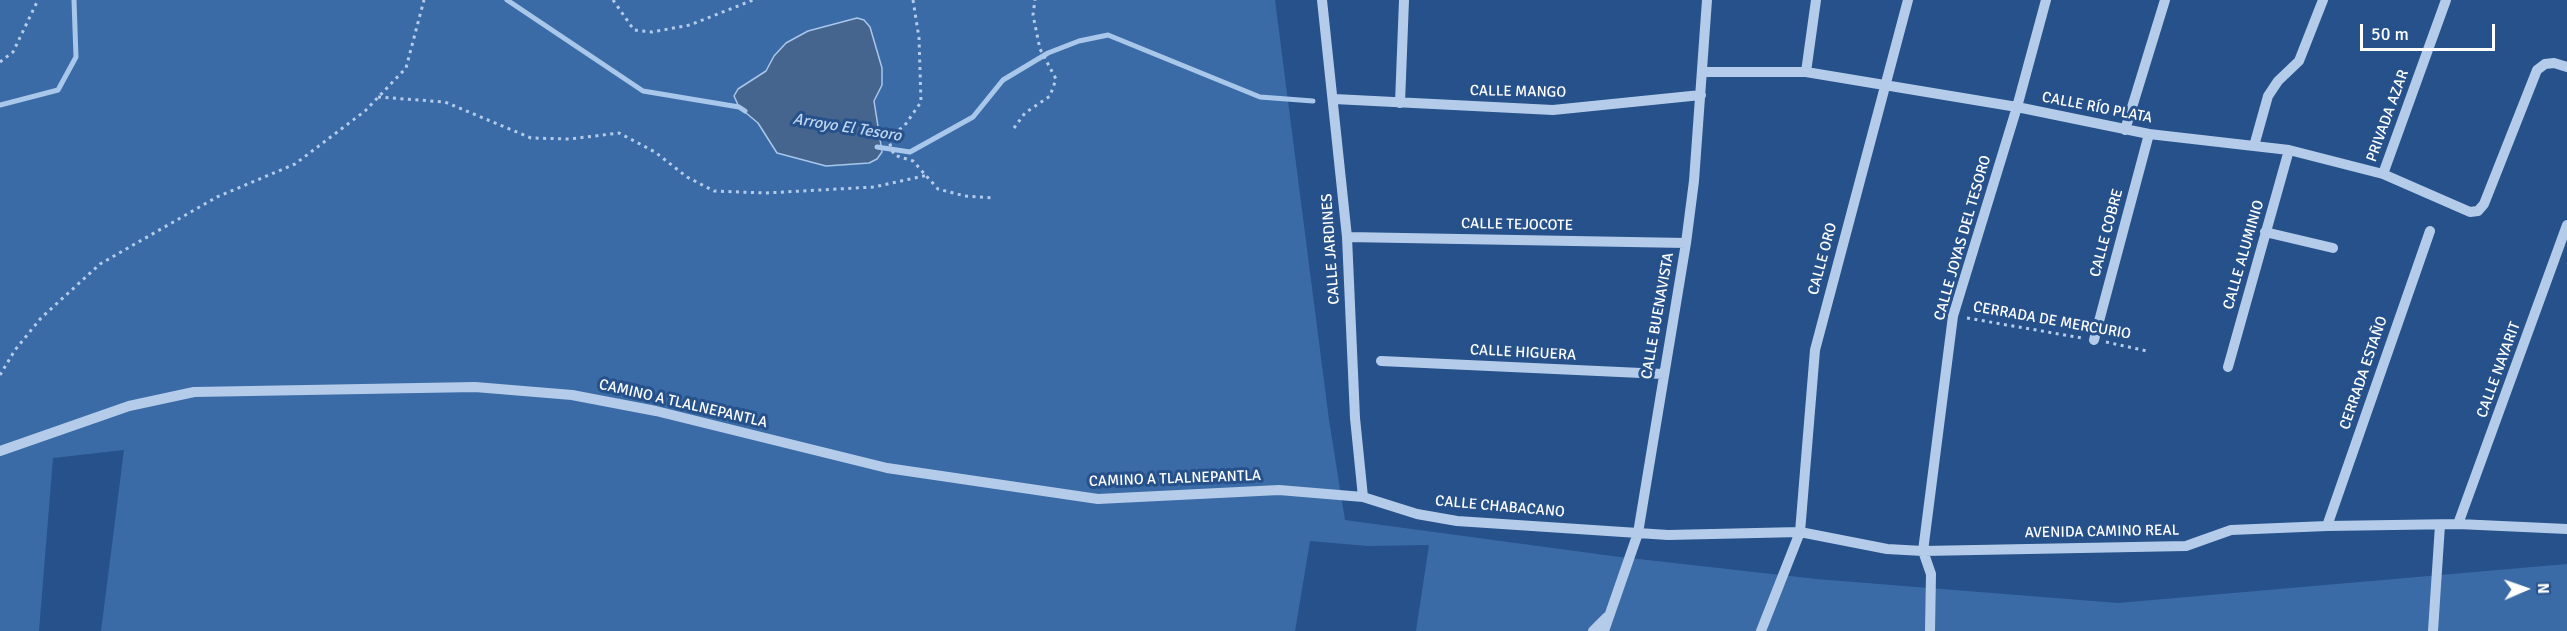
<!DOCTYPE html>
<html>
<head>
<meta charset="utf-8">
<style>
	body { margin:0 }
	#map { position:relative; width:2567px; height:631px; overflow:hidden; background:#26518b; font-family:Signika,sans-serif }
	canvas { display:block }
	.north { position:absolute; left:2495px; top:559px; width:60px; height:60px; -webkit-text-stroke:4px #26518b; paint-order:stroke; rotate:88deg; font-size:16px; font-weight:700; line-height:24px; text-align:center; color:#fff }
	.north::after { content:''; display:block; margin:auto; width:21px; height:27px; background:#fff; clip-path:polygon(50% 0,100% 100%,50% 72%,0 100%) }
	.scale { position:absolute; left:2360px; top:24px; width:135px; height:27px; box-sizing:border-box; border:3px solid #fff; border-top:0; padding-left:8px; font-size:18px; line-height:21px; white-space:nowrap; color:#fff; -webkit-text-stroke:4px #26518b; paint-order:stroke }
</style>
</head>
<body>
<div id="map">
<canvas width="2567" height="631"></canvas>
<div class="north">N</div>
<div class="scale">50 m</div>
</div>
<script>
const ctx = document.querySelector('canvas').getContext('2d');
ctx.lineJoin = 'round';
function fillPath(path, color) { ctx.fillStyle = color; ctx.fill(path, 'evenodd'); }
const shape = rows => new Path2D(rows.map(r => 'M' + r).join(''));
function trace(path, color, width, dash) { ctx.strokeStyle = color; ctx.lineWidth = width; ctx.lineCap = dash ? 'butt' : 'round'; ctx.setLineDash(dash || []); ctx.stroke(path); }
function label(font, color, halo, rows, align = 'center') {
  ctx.font = font + ' Signika,sans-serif'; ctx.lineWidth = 6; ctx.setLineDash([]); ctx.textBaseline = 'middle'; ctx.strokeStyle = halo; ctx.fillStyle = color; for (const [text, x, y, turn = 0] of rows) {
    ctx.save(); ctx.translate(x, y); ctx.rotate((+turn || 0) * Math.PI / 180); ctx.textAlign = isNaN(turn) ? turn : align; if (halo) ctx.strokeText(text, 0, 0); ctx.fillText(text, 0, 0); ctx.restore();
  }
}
fillPath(shape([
	[0,0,1275,0,1329,420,1345,520,1612,556,1816,579,2118,603,2567,564,2567,631,1416,631,1429,545,1368,546,1310,541,1295,631,101,631,124,450,53,458,39,631,0,631]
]), '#3b6ba7');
const water = shape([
	[857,18,864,20,870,27,882,68,882,85,874,101,882,152,877,159,869,163,826,166,777,153,758,123,739,107,734,96,738,89,766,71,774,56,786,43,808,31,857,18]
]);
fillPath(water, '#46658e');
trace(water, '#a9c7ea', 1.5);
trace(shape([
	[507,0,643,91,739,107,745,111],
	[0,105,58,90,76,57,74,0],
	[877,147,910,152,973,117,1003,80,1048,53,1079,41,1108,35,1260,97,1313,101]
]), '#a9c7ea', 5);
trace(shape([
	[613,0,634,30,652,32,690,25,753,0],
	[913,0,919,38,921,102,905,125,888,139,894,155,913,161,938,189,965,196,995,198],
	[0,62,13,52,38,0],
	[378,97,445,102,531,138,570,139,619,133,655,152,687,177,714,191,766,193,874,187,928,175],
	[1014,128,1025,113,1050,96,1056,79,1040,49,1033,15,1035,0],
	[1967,318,2082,338],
	[2106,342,2147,351],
	[0,375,15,350,41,318,100,264,217,197,295,164,365,111,406,68,424,0]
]), '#b4ccea', 3, [3, 4.5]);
trace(shape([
	[1322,0,1347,237,1355,418,1363,497],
	[1702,72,1806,72,2017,107,2149,134,2289,150,2383,174,2470,212,2478,211,2484,204,2537,70,2545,64,2554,63,2567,67],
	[1806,72,1816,0],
	[1334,99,1553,110,1701,95],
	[1400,103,1404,0],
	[2125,130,2165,0],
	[2254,146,2268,96,2278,81,2299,61,2323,0],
	[2383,174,2446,0],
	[2265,232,2333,248],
	[1347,237,1686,243],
	[2094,340,2149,134],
	[1381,361,1663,374],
	[2228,367,2289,150],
	[0,451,129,406,194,392,475,387,572,395,656,411,887,468,1098,499,1279,490,1363,497,1417,514,1457,521,1668,535,1800,532,1887,549,1923,551,2186,546,2231,530,2327,526,2458,524,2567,529],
	[2458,524,2567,225],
	[2327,526,2430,231],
	[1593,631,1607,617],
	[1604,631,1638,533,1686,243,1694,181,1707,0],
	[1761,631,1800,532,1815,350,1908,0],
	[1930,631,1931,574,1923,551,1953,316,2017,107,2046,0],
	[2433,631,2440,525]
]), '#b4ccea', 10);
label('15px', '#fff', '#26518b', [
	["CALLE MANGO",1518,92,1],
	["CALLE RÍO PLATA",2097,108,11],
	["PRIVADA AZAR",2388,116,-70],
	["CALLE TEJOCOTE",1517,225,1],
	["CALLE COBRE",2107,233,-75],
	["CALLE JOYAS DEL TESORO",1963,238,-74],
	["CALLE JARDINES",1331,249,-94],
	["CALLE ALUMINIO",2244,255,-74],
	["CALLE ORO",1823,259,-75],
	["CALLE BUENAVISTA",1658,316,-80],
	["CERRADA DE MERCURIO",2052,321,10],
	["CALLE HIGUERA",1523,353,3],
	["CALLE NAYARIT",2499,370,-70],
	["CERRADA ESTAÑO",2364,373,-71],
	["CAMINO A TLALNEPANTLA",683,404,13],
	["CAMINO A TLALNEPANTLA",1175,479,-2],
	["CALLE CHABACANO",1500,507,5],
	["AVENIDA CAMINO REAL",2102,532,-1]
]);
label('italic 16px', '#c0d6f1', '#26518b', [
	["Arroyo El Tesoro",847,128,9]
]);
</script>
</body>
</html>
